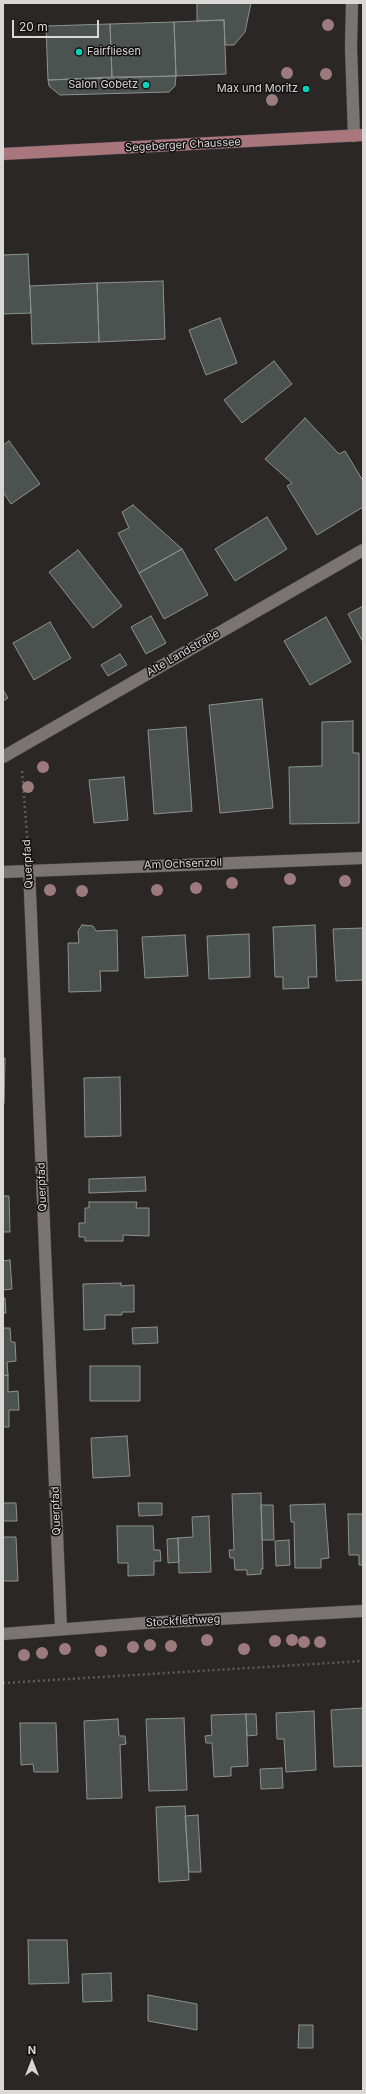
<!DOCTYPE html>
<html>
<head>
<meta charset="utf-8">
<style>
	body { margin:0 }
	#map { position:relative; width:366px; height:2094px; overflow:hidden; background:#2c2727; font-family:Inter,sans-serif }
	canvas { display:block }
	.frame { position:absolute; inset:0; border:4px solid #dad7d7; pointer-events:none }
	.north { position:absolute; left:12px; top:2042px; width:40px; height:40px; -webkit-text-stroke:3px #131011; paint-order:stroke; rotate:0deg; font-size:11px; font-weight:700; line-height:16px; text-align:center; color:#dad7d7 }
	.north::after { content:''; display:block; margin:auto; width:14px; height:18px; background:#dad7d7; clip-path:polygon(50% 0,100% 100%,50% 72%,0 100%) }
	.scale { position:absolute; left:12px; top:20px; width:87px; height:18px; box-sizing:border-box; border:2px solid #dad7d7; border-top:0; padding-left:5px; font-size:12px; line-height:14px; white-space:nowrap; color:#dad7d7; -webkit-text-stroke:3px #131011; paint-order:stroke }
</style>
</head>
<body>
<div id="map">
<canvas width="366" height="2094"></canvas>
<div class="frame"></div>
<div class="north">N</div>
<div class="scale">20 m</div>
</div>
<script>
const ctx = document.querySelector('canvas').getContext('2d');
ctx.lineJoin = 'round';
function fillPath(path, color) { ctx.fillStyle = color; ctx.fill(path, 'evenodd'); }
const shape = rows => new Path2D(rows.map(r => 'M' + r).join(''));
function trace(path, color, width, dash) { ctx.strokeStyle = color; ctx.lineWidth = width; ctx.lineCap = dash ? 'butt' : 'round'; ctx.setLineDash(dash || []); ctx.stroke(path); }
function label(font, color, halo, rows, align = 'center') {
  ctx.font = font + ' Inter,sans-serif'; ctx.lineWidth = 3; ctx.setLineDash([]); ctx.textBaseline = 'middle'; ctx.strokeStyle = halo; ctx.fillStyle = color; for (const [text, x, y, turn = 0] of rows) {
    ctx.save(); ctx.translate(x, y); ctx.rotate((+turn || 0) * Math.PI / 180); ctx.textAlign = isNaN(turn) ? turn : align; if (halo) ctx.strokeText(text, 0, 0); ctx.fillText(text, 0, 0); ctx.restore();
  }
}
const building = shape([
	[197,3,251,3,245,32,234,45,225,45,224,20,197,21,197,3],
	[224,20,226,74,176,76,174,22,224,20],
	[174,22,176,76,112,77,110,24,174,22],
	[110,24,112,77,48,80,46,26,110,24],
	[176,76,175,86,169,92,60,95,49,86,48,80,176,76],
	[28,254,31,313,3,314,3,255,28,254],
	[163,281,165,339,99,342,97,283,163,281],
	[97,283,99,342,32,344,30,286,97,283],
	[220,318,237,363,206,375,189,330,220,318],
	[274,361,292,384,242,423,224,400,274,361],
	[305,418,339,454,345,451,363,481,363,507,317,535,287,486,292,483,265,459,305,418],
	[9,441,40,484,11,504,3,492,3,445,9,441],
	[133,505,182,549,139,573,118,533,129,528,122,512,133,505],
	[267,517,287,549,235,581,215,549,267,517],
	[182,549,208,595,164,619,139,573,182,549],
	[78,550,122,606,93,628,49,572,78,550],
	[363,606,363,642,348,614,363,606],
	[151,616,166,643,146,654,131,627,151,616],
	[326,617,351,662,310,685,284,641,326,617],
	[50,622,71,658,34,680,13,643,50,622],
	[120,654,127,665,108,676,101,665,120,654],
	[3,690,8,698,3,701,3,690],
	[262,699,273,808,220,813,209,705,262,699],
	[353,721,353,753,359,753,359,823,290,824,289,767,322,766,322,722,353,721],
	[186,727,192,811,154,814,148,730,186,727],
	[124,777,128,820,94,823,89,780,124,777],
	[82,925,93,926,96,931,117,930,118,971,100,971,101,991,69,992,68,943,79,943,78,931,82,925],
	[315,925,317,977,308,977,309,988,283,989,283,977,275,977,273,927,315,925],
	[363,928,363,980,336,981,333,929,363,928],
	[249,934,250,977,209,979,207,936,249,934],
	[185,935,188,976,145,978,142,937,185,935],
	[3,1058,5,1058,4,1104,3,1104,3,1058],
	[120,1077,121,1136,85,1137,84,1078,120,1077],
	[145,1177,146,1191,89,1193,89,1179,145,1177],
	[3,1196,9,1196,10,1232,3,1232,3,1196],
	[89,1202,137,1202,136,1208,149,1208,149,1236,123,1235,123,1241,85,1241,85,1237,79,1237,79,1223,85,1223,85,1208,89,1208,89,1202],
	[10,1260,12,1289,3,1290,3,1261,10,1260],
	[121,1283,121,1286,134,1285,134,1312,122,1312,122,1315,105,1315,105,1329,84,1330,83,1284,121,1283],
	[3,1298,5,1298,6,1313,3,1313,3,1298],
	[3,1323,3,1328,10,1328,11,1342,15,1342,16,1361,7,1362,8,1375,3,1376,3,1323],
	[157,1327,158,1343,133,1344,132,1328,157,1327],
	[90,1366,140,1366,140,1401,90,1401,90,1366],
	[8,1375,8,1392,18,1391,19,1410,9,1410,9,1427,3,1427,3,1376,8,1375],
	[127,1436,130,1476,93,1478,91,1438,127,1436],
	[261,1493,263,1569,261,1569,261,1574,247,1575,247,1570,235,1570,234,1558,230,1558,229,1550,234,1550,232,1494,261,1493],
	[3,1503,16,1503,17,1521,3,1521,3,1503],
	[138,1503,162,1503,162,1515,139,1516,138,1503],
	[325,1504,329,1558,321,1559,321,1568,295,1568,294,1522,291,1522,290,1505,325,1504],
	[261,1505,273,1505,274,1540,262,1540,261,1505],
	[348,1514,363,1514,363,1565,359,1565,359,1555,349,1555,348,1514],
	[209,1516,211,1572,179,1573,178,1538,193,1537,192,1517,209,1516],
	[117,1526,153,1526,154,1550,160,1550,161,1561,154,1561,154,1575,128,1576,128,1563,118,1563,117,1526],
	[3,1537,16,1537,18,1581,3,1581,3,1537],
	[178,1538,179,1562,168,1563,167,1539,178,1538],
	[289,1540,290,1565,276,1566,275,1541,289,1540],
	[363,1708,363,1766,334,1767,331,1710,363,1708],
	[314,1711,316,1770,286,1772,284,1739,277,1739,276,1713,314,1711],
	[246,1714,256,1714,257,1735,247,1736,246,1714],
	[246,1714,248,1766,231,1767,231,1776,214,1777,212,1743,206,1743,205,1736,212,1735,211,1715,246,1714],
	[184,1718,187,1790,149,1791,146,1719,184,1718],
	[118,1719,119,1736,125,1736,126,1744,120,1745,122,1798,87,1799,84,1721,118,1719],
	[20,1723,56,1723,58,1772,34,1772,33,1764,21,1765,20,1723],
	[282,1768,283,1788,261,1789,260,1769,282,1768],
	[185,1806,189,1880,159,1882,156,1807,185,1806],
	[198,1815,201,1872,189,1872,185,1816,198,1815],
	[28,1940,67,1940,69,1983,29,1984,28,1940],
	[111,1973,112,2001,83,2002,82,1974,111,1973],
	[148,1995,197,2004,197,2030,148,2021,148,1995],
	[299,2025,313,2025,313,2048,298,2048,299,2025]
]);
fillPath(building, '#4c5250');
trace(building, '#8c9290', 1);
const minor = shape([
	[352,3,351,47,354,136],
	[3,757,363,550],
	[29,869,61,1628],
	[3,872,363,858],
	[3,1634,145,1623,363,1611]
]);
const major = shape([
	[3,154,363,135]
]);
trace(minor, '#474444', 13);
trace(major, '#474444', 13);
trace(shape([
	[22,771,28,848],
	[3,1683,363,1661]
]), '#605c5c', 2.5, [2, 3]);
trace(minor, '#7a7475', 12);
trace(major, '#a9767e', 12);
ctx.fillStyle = '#9d7a7e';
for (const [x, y] of [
	[328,25],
	[287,73],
	[326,74],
	[272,100],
	[43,767],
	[28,787],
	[290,879],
	[345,881],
	[232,883],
	[196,888],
	[50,890],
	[157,890],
	[82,891],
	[207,1640],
	[292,1640],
	[275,1641],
	[304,1642],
	[320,1642],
	[150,1645],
	[171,1646],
	[133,1647],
	[65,1649],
	[244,1649],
	[101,1651],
	[42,1653],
	[24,1655]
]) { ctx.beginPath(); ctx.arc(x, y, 6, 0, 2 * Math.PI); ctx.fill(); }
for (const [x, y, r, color] of [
	[79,52,4,"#05d5b6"],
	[146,85,4,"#05d5b6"],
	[306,89,4,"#05d5b6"]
]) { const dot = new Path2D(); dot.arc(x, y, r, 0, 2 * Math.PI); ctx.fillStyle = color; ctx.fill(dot); trace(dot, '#131011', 1.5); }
label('11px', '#dad7d7', '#131011', [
	["Fairfliesen",87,52,"left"],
	["Salon Gobetz",138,85],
	["Max und Moritz",298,89]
], 'right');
label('11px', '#dad7d7', '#131011', [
	["Segeberger Chaussee",183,145,-3],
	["Alte Landstraße",183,653,-30],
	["Querpfad",28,864,-93],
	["Am Ochsenzoll",183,864,-2],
	["Querpfad",42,1187,-92],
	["Querpfad",56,1511,-92],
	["Stockflethweg",183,1621,-3]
]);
</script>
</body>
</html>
